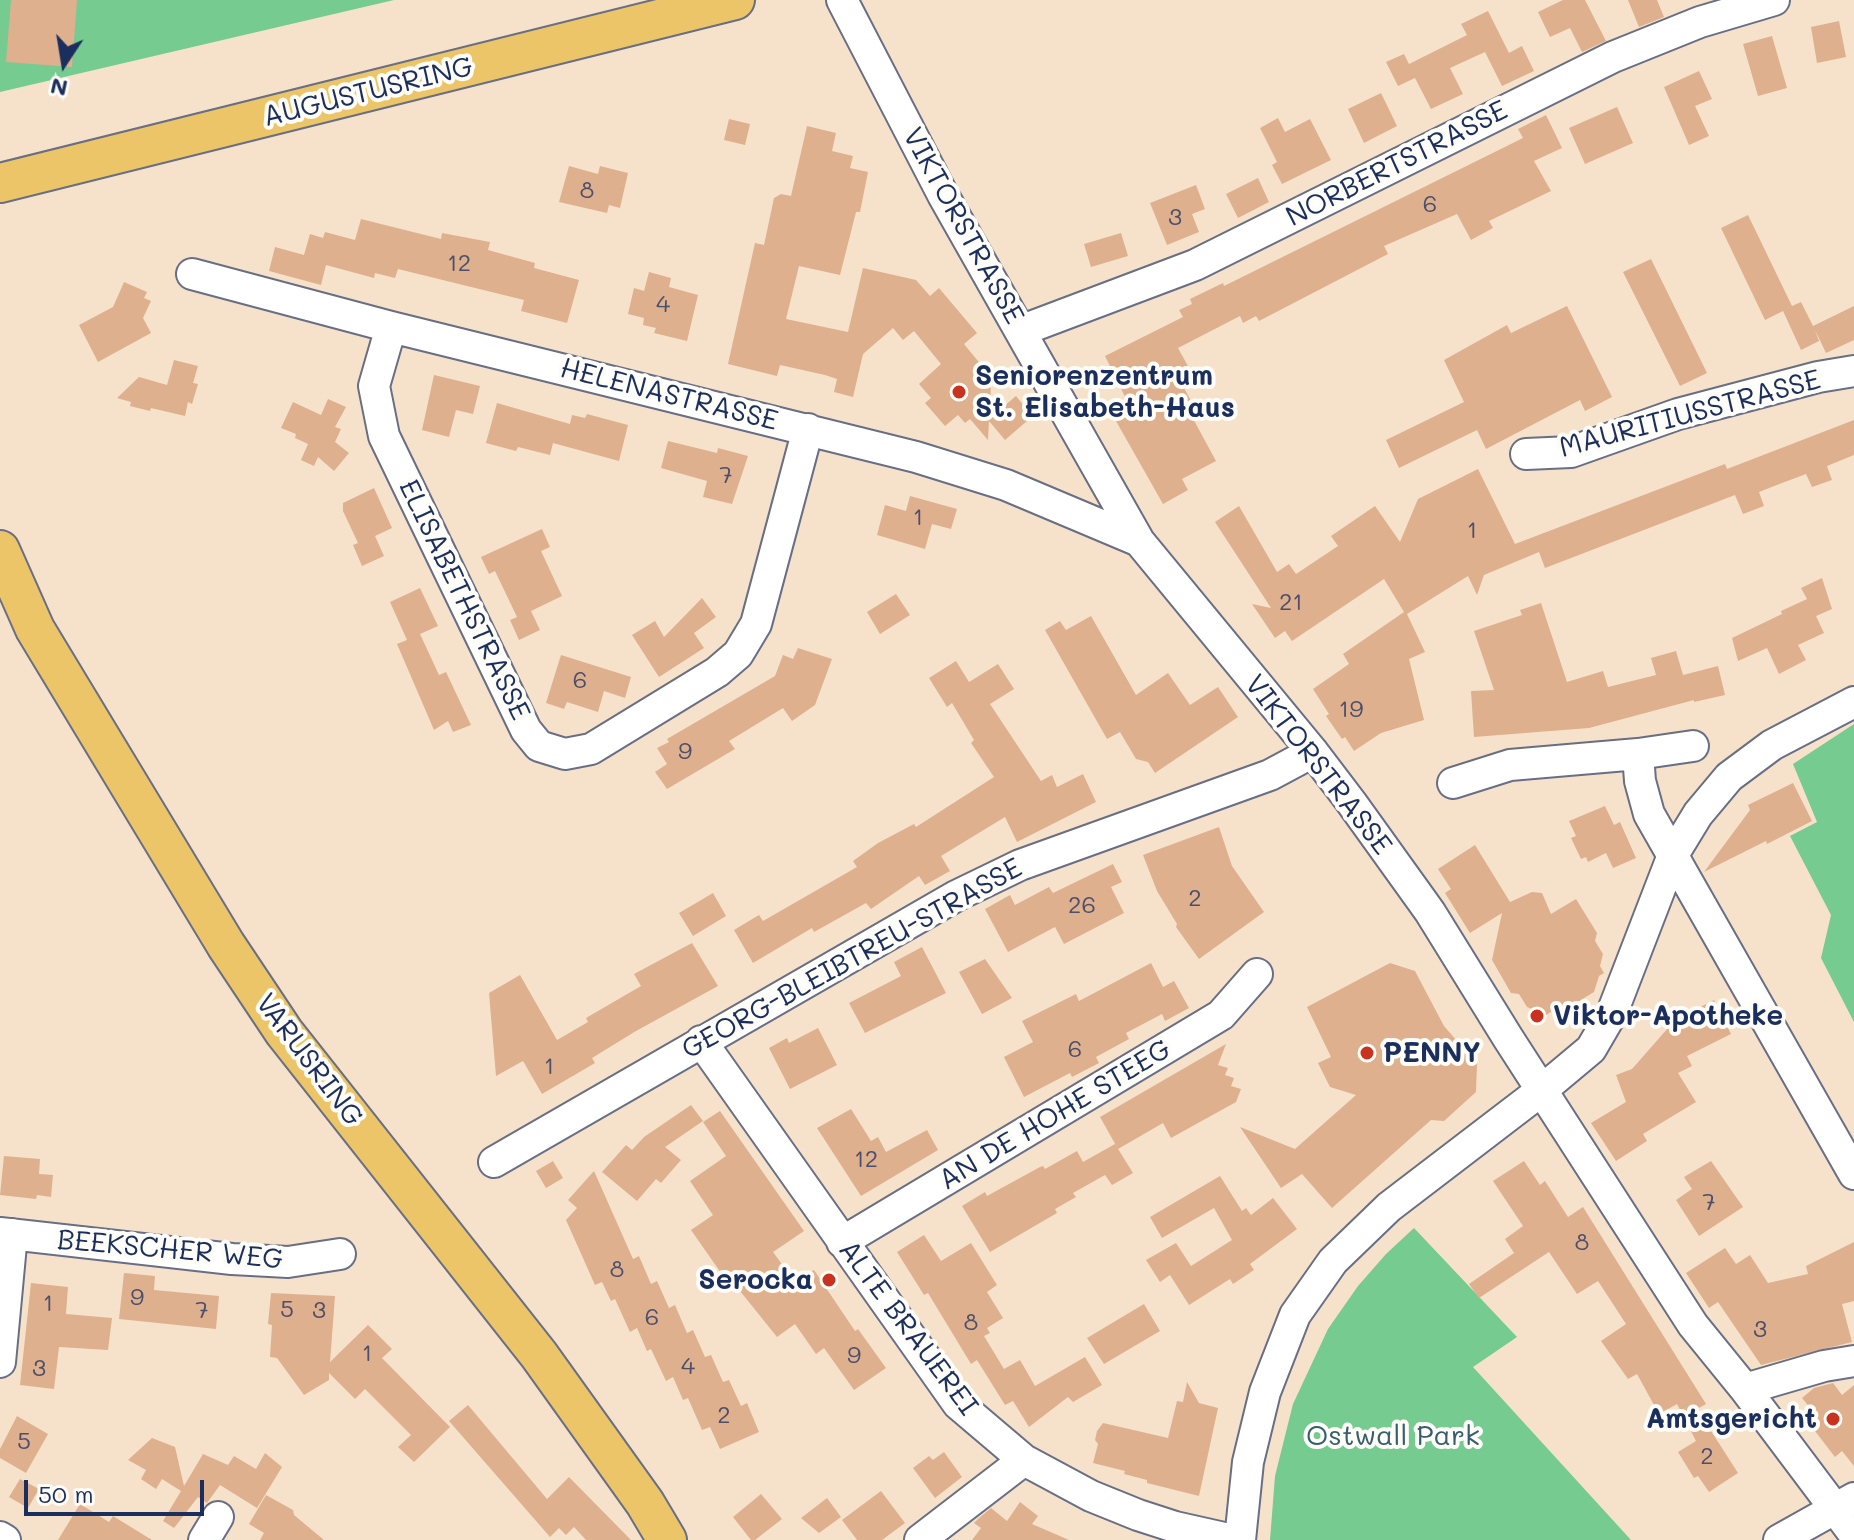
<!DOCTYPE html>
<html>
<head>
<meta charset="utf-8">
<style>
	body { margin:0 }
	#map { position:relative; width:1854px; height:1540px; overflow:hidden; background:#f6e2ca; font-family:Mali,sans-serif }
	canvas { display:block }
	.north { position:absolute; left:24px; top:24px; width:80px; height:80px; -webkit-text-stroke:6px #fdfcf7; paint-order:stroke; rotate:192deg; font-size:22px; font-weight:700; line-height:32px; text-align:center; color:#1b2f5e }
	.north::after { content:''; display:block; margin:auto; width:28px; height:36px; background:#1b2f5e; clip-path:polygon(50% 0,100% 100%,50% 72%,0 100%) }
	.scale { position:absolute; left:24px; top:1480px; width:180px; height:36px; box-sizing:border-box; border:4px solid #1b2f5e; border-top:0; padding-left:10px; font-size:24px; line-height:28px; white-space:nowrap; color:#1b2f5e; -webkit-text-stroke:6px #fdfcf7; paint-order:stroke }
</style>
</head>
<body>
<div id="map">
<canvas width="1854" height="1540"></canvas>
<div class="north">N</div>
<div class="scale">50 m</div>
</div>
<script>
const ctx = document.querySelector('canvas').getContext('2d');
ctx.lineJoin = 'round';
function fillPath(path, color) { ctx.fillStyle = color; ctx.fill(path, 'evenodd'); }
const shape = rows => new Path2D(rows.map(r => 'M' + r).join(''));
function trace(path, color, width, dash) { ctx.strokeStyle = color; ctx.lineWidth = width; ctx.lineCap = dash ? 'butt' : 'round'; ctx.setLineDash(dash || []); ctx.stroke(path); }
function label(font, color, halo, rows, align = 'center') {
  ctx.font = font + ' Mali,sans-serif'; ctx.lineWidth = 8; ctx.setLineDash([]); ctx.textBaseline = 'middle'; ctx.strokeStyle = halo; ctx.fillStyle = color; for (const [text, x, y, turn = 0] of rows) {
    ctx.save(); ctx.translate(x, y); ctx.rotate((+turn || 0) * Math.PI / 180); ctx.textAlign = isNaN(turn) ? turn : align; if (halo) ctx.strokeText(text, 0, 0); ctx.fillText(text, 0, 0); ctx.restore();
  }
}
fillPath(shape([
	[0,0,394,0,0,92],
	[1854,724,1854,1022,1821,958,1831,915,1790,836,1817,822,1793,764],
	[1414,1228,1517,1337,1473,1367,1631,1540,1270,1540,1275,1476,1293,1404,1328,1329,1358,1286,1386,1254]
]), '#75cb90');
fillPath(shape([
	[11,0,77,0,72,67,6,62],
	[1563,0,1585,0,1606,41,1582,52,1570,28,1550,37,1538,12],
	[1628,0,1657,0,1664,17,1639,27],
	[1488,11,1509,53,1522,46,1534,71,1502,86,1485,52,1450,68,1463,94,1431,109,1415,78,1398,86,1386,62,1404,54,1409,64,1467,35,1461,24],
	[1839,21,1846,57,1817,63,1811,27],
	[1772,36,1787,88,1758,96,1743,44],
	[1699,71,1712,99,1695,106,1709,136,1689,145,1664,87],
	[1381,93,1397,126,1364,143,1348,109],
	[1617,107,1633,143,1585,164,1569,128],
	[1546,115,1562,148,1534,161,1551,191,1489,221,1493,228,1471,240,1457,214,1384,246,1388,254,1259,321,1256,316,1243,323,1240,316,1178,348,1194,377,1182,384,1196,410,1190,413,1216,461,1182,479,1188,490,1163,504,1112,414,1129,405,1105,356,1183,317,1179,310,1192,304,1190,299,1223,283,1224,286,1523,138,1518,129],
	[1278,118,1285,132,1310,119,1331,160,1282,184,1272,165,1277,162,1260,128],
	[729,119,750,124,745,145,724,140],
	[807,126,836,133,832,151,853,156,850,168,868,172,860,212,856,212,840,275,799,266,786,319,848,332,863,268,916,280,930,296,939,288,977,333,964,344,991,377,990,418,1016,396,1028,411,1022,415,1027,421,1005,440,989,421,988,440,970,419,965,423,958,415,945,426,925,403,931,398,919,384,941,364,914,331,903,340,893,328,863,354,853,397,834,392,837,379,825,375,780,365,777,376,728,364,755,243,764,245,774,198,781,194,791,196],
	[569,166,598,174,600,166,628,173,620,208,609,205,607,213,559,202],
	[1258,178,1269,202,1238,218,1226,194],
	[1196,185,1205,209,1192,214,1199,232,1167,245,1150,203],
	[1748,215,1792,306,1801,302,1813,326,1854,306,1854,340,1826,353,1815,330,1819,341,1801,350,1783,311,1765,320,1721,228],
	[361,219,441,239,442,233,490,242,488,250,535,263,534,268,579,280,567,323,521,311,524,300,398,269,395,278,375,273,374,278,326,265,321,285,269,271,275,247,304,255,310,234,323,238,325,232,355,240],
	[1121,233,1128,256,1091,267,1084,244],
	[1651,259,1707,373,1680,386,1623,272],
	[649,272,671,278,669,287,698,295,687,341,654,333,656,328,643,325,644,318,628,314,634,288,644,291],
	[124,282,147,292,144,298,151,301,143,318,151,333,98,362,79,325,113,307],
	[1567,306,1612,397,1585,411,1580,400,1486,449,1477,430,1399,468,1386,440,1464,402,1444,360,1507,325,1511,333],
	[174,360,198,366,193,383,198,384,192,404,188,402,185,416,151,408,150,411,130,406,131,402,117,398,139,377,167,385],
	[434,375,480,386,473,414,456,410,449,437,422,430],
	[328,399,346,407,335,427,341,429,335,442,349,453,334,471,318,457,314,466,301,460,308,444,295,438,296,434,281,428,293,402,321,415],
	[497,403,570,424,572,415,585,418,587,414,628,425,619,461,553,443,550,455,518,447,516,451,486,443],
	[1854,420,1854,455,1827,466,1832,480,1812,487,1806,474,1782,483,1759,492,1764,506,1743,514,1735,495,1545,568,1539,552,1484,575,1477,595,1468,576,1407,614,1425,652,1409,659,1424,720,1381,733,1354,751,1345,737,1342,739,1326,716,1329,714,1313,689,1349,664,1343,654,1404,612,1384,579,1292,641,1285,631,1275,638,1252,604,1271,608,1215,522,1239,506,1277,572,1289,564,1296,574,1338,546,1331,536,1375,506,1400,542,1418,499,1478,469,1515,544,1725,464,1727,469],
	[668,441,717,453,718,448,748,456,732,504,703,497,707,481,661,468],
	[374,488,392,528,375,536,384,556,362,566,353,545,358,543,343,511,343,503],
	[910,496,957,509,951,529,932,524,925,549,877,535,885,505,906,511],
	[542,529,550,547,541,551,562,596,531,611,540,630,519,640,510,620,517,617,495,571,489,574,481,557],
	[1822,578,1832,609,1816,616,1824,633,1798,645,1806,660,1779,674,1767,648,1738,661,1732,638,1782,614,1781,611,1807,599,1801,588],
	[420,588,438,626,420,634,439,675,446,672,471,725,453,732,448,721,434,730,397,644,407,640,390,602],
	[896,594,910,615,880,634,867,612],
	[702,598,716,617,694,633,704,648,659,677,632,635,655,621,664,637],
	[1541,603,1567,682,1603,671,1608,687,1656,675,1651,658,1676,651,1683,675,1718,666,1725,695,1694,702,1694,700,1589,728,1474,737,1471,691,1494,690,1474,631,1522,615,1520,610],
	[1091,616,1136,695,1168,673,1190,705,1218,687,1238,717,1155,773,1148,762,1136,759,1120,732,1107,739,1045,630,1060,621,1066,630],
	[798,648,832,659,815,705,792,721,783,708,729,741,735,749,667,789,655,772,667,764,657,748,669,742,667,739,775,676,783,655,793,659],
	[561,655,631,677,625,698,604,691,598,712,567,702,564,709,546,703],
	[956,661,969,682,998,664,1014,689,990,704,1041,781,1052,775,1057,787,1083,774,1096,802,1017,842,1005,817,941,856,950,871,925,885,919,876,871,909,866,903,814,932,812,928,753,963,734,930,759,915,763,921,857,867,853,861,878,843,914,824,916,827,994,777,971,743,974,740,952,703,947,707,929,678],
	[1793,783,1812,821,1767,844,1766,841,1704,872,1750,810,1748,805],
	[1605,806,1614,825,1620,822,1636,858,1613,868,1606,853,1588,862,1586,857,1581,859,1571,838,1576,836,1569,821],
	[1219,827,1232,866,1264,912,1199,959,1176,927,1177,924,1157,891,1143,855],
	[1475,845,1510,902,1532,892,1542,893,1551,914,1576,899,1597,933,1595,941,1603,954,1600,966,1604,973,1599,976,1594,992,1561,1012,1554,1010,1543,1017,1539,1012,1527,1007,1519,994,1511,993,1492,960,1502,913,1470,933,1445,893,1451,889,1438,869],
	[1113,864,1122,882,1111,887,1124,913,1064,944,1055,927,1008,952,985,909,1010,895,1015,905,1049,887,1053,893],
	[713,893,726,916,693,936,679,913],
	[692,943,718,986,636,1031,592,1058,595,1063,542,1094,523,1061,496,1076,489,993,520,975,557,1040,588,1022,586,1018,641,986,634,974],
	[922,947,946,993,865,1033,849,1003,901,976,894,962],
	[985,959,1012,998,982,1014,959,972],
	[1151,963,1163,987,1174,981,1189,1008,1165,1021,1162,1014,1126,1033,1129,1039,1096,1057,1099,1063,1072,1077,1070,1073,1024,1097,1004,1057,1033,1042,1022,1021,1076,994,1079,1001],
	[1390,963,1415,971,1444,1026,1477,1064,1476,1092,1444,1121,1431,1120,1332,1208,1302,1174,1281,1188,1240,1127,1295,1149,1356,1095,1330,1087,1318,1063,1331,1057,1307,1007],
	[1714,1000,1731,1034,1687,1056,1692,1066,1678,1073,1696,1102,1643,1134,1647,1141,1616,1161,1591,1123,1626,1102,1616,1075,1632,1069,1675,1020],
	[818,1028,837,1065,790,1089,769,1048,787,1038,789,1043],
	[1226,1044,1218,1065,1228,1068,1225,1075,1234,1078,1231,1086,1241,1089,1236,1102,1171,1138,1163,1123,1118,1149,1100,1117],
	[691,1105,703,1121,665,1147,681,1160,661,1183,656,1179,637,1201,602,1172,626,1145,632,1150,644,1137],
	[851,1109,871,1141,878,1137,886,1152,927,1130,938,1150,861,1196,817,1128],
	[720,1111,804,1231,773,1252,795,1282,814,1270,855,1331,858,1329,886,1368,854,1390,824,1348,816,1354,795,1324,777,1337,732,1281,728,1283,691,1230,713,1215,690,1181,726,1156,703,1122],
	[1115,1144,1133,1173,1112,1185,1105,1175,1073,1193,1076,1197,1055,1209,1057,1213,990,1252,962,1206,985,1192,987,1196,1040,1167,1043,1166,1045,1169,1077,1151,1083,1162],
	[4,1156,40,1159,39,1174,53,1175,51,1197,37,1195,36,1199,0,1195],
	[553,1161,563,1178,546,1188,536,1171],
	[1524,1161,1540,1185,1545,1181,1568,1217,1583,1207,1706,1404,1697,1409,1738,1473,1709,1492,1698,1476,1694,1478,1678,1452,1696,1441,1677,1404,1659,1414,1637,1374,1628,1379,1601,1341,1626,1324,1598,1281,1577,1294,1549,1252,1479,1298,1469,1284,1514,1253,1505,1239,1523,1226,1493,1181],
	[1711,1161,1743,1207,1699,1236,1676,1200,1692,1189,1684,1177],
	[594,1171,633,1259,639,1256,651,1284,657,1281,669,1308,675,1305,687,1333,693,1330,705,1357,711,1355,723,1382,729,1380,741,1406,747,1403,759,1432,720,1449,710,1427,702,1430,688,1398,683,1400,673,1377,666,1381,651,1349,647,1351,637,1328,630,1332,615,1299,611,1301,602,1282,595,1285,566,1220,577,1208,568,1200],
	[1220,1176,1242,1211,1246,1208,1251,1215,1273,1198,1297,1229,1250,1264,1254,1270,1233,1284,1230,1279,1189,1305,1170,1275,1160,1282,1146,1260,1176,1243,1191,1266,1232,1240,1214,1208,1162,1238,1150,1217],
	[924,1235,941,1261,971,1243,997,1285,987,1292,1003,1318,987,1328,990,1333,984,1336,1004,1369,1020,1360,1035,1386,1085,1357,1102,1385,1073,1402,1068,1397,1029,1427,1013,1401,1005,1405,977,1360,971,1364,928,1293,924,1295,897,1252],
	[1854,1242,1854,1301,1842,1304,1852,1342,1761,1365,1718,1302,1709,1308,1686,1273,1725,1248,1736,1264,1750,1255,1768,1283,1808,1274,1806,1266],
	[124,1273,155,1276,154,1290,219,1296,216,1329,119,1319],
	[31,1283,68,1287,66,1314,112,1318,108,1350,59,1347,54,1389,20,1385],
	[271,1293,335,1296,330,1362,368,1325,392,1349,382,1358,450,1427,414,1462,398,1447,411,1435,365,1389,355,1399,329,1373,329,1380,304,1395,277,1358,270,1357,272,1325,268,1324],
	[1144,1304,1160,1331,1104,1364,1087,1338],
	[1187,1382,1199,1403,1218,1408,1199,1496,1147,1483,1147,1480,1124,1474,1125,1471,1093,1463,1098,1444,1095,1440,1097,1431,1103,1423,1168,1438,1177,1401,1183,1402],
	[1833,1383,1842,1395,1854,1385,1854,1466,1842,1451,1835,1457,1808,1422,1816,1415,1802,1398,1814,1388],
	[468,1405,547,1499,569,1477,631,1540,586,1540,574,1527,566,1535,559,1528,550,1537,449,1421],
	[17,1416,48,1434,26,1473,0,1458,0,1449],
	[152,1438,175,1447,184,1486,203,1454,228,1465,234,1456,256,1469,265,1453,282,1467,257,1508,220,1485,207,1503,198,1497,174,1528,163,1521,181,1491,162,1479,156,1489,141,1479,146,1470,128,1460],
	[944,1452,962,1477,935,1498,913,1468,929,1456,933,1460],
	[20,1479,39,1489,28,1508,9,1497],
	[881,1491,905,1523,882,1540,857,1540,842,1520],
	[761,1494,782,1519,755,1540,751,1540,733,1517],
	[266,1495,293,1510,294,1515,324,1540,260,1540,264,1533,249,1524],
	[827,1498,841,1517,819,1533,801,1518],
	[1020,1502,1038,1516,1032,1524,1069,1540,972,1540,981,1528,974,1523,979,1518,991,1508,1007,1521],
	[80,1504,109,1522,113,1516,152,1540,58,1540]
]), '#deb08e');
const minor = shape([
	[842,0,943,195,1139,541,1313,752,1351,802,1430,912,1508,1038,1693,1325,1745,1389,1854,1534],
	[192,274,391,327,916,457,1006,485,1139,541],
	[391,327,374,386,384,436,526,730,539,746,565,754,591,749,717,672,738,654,756,624,808,429],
	[1020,331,1195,265,1613,57,1700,22,1774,0],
	[1526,454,1571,452,1678,414,1818,377,1854,371],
	[1638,754,1640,781,1649,814,1854,1174],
	[1453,783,1510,765,1638,754,1693,746],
	[701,1041,958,1404,1024,1460,1091,1496,1138,1515,1175,1527,1233,1540],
	[494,1162,956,896,1020,865,1270,775,1313,752],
	[0,1233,232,1259,288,1262,340,1254],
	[842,1242,1221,1015,1257,974],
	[0,1362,12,1234],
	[1745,1389,1824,1366,1854,1361],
	[0,1537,5,1540],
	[204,1540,218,1517],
	[920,1540,1024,1460],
	[1240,1540,1248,1462,1265,1392,1295,1315,1333,1261,1389,1207,1542,1090,1591,1049,1612,1013,1673,855,1698,814,1729,777,1772,745,1854,702],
	[1779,1540,1854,1498]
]);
const major = shape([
	[0,183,735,0],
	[0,550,35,629,226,945,284,1032,539,1355,645,1503,667,1540]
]);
trace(minor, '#686e84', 34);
trace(major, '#686e84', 42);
trace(minor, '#fff', 30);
trace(major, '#edc569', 38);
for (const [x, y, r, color] of [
	[959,392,8,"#c8321e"],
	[1537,1016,8,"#c8321e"],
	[1367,1053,8,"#c8321e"],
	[829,1280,8,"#c8321e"],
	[1833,1419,8,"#c8321e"]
]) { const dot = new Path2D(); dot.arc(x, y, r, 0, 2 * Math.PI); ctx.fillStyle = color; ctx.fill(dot); trace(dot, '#fdfcf7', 3); }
label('24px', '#4c4f6a', null, [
	["8",587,191],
	["6",1430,205],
	["3",1175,218],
	["12",459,264],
	["4",663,305],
	["7",726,476],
	["1",918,518],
	["1",1472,531],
	["21",1291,603],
	["6",580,681],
	["19",1351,710],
	["9",685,752],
	["2",1195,899],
	["26",1082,906],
	["6",1075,1050],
	["1",549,1067],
	["12",866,1160],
	["7",1709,1203],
	["8",1582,1243],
	["8",617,1270],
	["9",137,1298],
	["1",48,1304],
	["5",287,1310],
	["7",202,1311],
	["3",319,1311],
	["6",652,1318],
	["8",971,1323],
	["3",1760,1330],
	["1",367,1354],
	["9",854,1356],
	["4",688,1367],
	["3",39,1369],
	["2",724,1416],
	["5",24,1442],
	["2",1707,1457]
]);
label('28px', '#1b2f5e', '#fdfcf7', [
	["AUGUSTUSRING",368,92,-14],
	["NORBERTSTRASSE",1397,164,-27],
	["VIKTORSTRASSE",963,226,61],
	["HELENASTRASSE",669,395,14],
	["MAURITIUSSTRASSE",1690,414,-15],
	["ELISABETHSTRASSE",464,600,64],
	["VIKTORSTRASSE",1318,765,52],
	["GEORG-BLEIBTREU-STRASSE",852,959,-29],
	["VARUSRING",309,1060,53],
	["AN DE HOHE STEEG",1055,1115,-31],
	["BEEKSCHER WEG",170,1250,5],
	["ALTE BRAUEREI",908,1328,53]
]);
label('bold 28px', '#1b2f5e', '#fdfcf7', [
	["Seniorenzentrum",975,376],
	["St. Elisabeth-Haus",975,408],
	["Viktor-Apotheke",1553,1016],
	["PENNY",1383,1053],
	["Serocka",813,1280,"right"],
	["Amtsgericht",1817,1419,"right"]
], 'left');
label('28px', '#365e6d', '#fdfcf7', [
	["Ostwall Park",1393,1436]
]);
</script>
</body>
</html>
